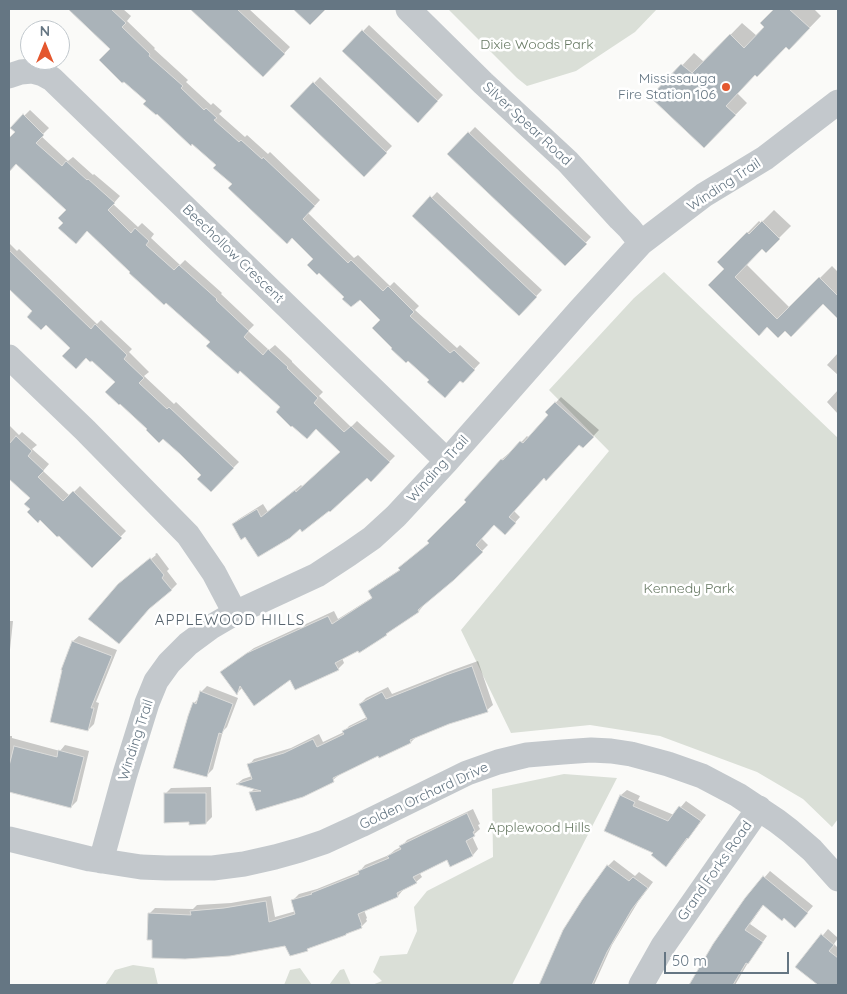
<!DOCTYPE html>
<html>
<head>
<meta charset="utf-8">
<style>
	body { margin:0 }
	#map { position:relative; width:847px; height:994px; overflow:hidden; background:#fafaf8; font-family:Quicksand,sans-serif }
	canvas { display:block }
	.frame { position:absolute; inset:0; border:10px solid #657683; pointer-events:none }
	.north { position:absolute; left:20px; top:20px; width:50px; height:50px; box-sizing:border-box; background:#fff; border:1px solid #c1c8cd; border-radius:50%; rotate:0deg; font-size:14px; font-weight:700; line-height:20px; text-align:center; color:#657683 }
	.north::after { content:''; display:block; margin:auto; width:18px; height:22px; background:#e4572e; clip-path:polygon(50% 0,100% 100%,50% 72%,0 100%) }
	.scale { position:absolute; left:664px; top:952px; width:125px; height:22px; box-sizing:border-box; border:2px solid #657683; border-top:0; padding-left:6px; font-size:15px; line-height:18px; white-space:nowrap; color:#657683; -webkit-text-stroke:4px #fff; paint-order:stroke }
</style>
</head>
<body>
<div id="map">
<canvas width="847" height="994"></canvas>
<div class="frame"></div>
<div class="north">N</div>
<div class="scale">50 m</div>
</div>
<script>
const ctx = document.querySelector('canvas').getContext('2d');
ctx.lineJoin = 'round';
function fillPath(path, color) { ctx.fillStyle = color; ctx.fill(path, 'evenodd'); }
const shape = rows => new Path2D(rows.map(r => 'M' + r).join(''));
function trace(path, color, width, dash) { ctx.strokeStyle = color; ctx.lineWidth = width; ctx.lineCap = dash ? 'butt' : 'round'; ctx.setLineDash(dash || []); ctx.stroke(path); }
function label(font, color, halo, rows, align = 'center') {
  ctx.font = font + ' Quicksand,sans-serif'; ctx.lineWidth = 5; ctx.setLineDash([]); ctx.textBaseline = 'middle'; ctx.strokeStyle = halo; ctx.fillStyle = color; for (const [text, x, y, turn = 0] of rows) {
    ctx.save(); ctx.translate(x, y); ctx.rotate((+turn || 0) * Math.PI / 180); ctx.textAlign = isNaN(turn) ? turn : align; if (halo) ctx.strokeText(text, 0, 0); ctx.fillText(text, 0, 0); ctx.restore();
  }
}
fillPath(shape([
	[448,9,447,9,657,9,635,32,576,71,527,86,517,78],
	[664,272,838,438,838,819,832,827,803,799,757,772,660,736,590,725,511,733,461,630,609,451,549,390,634,298],
	[564,774,617,778,561,887,512,985,372,985,382,981,373,972,380,956,407,954,417,931,414,907,427,891,493,857,492,789],
	[133,965,154,968,158,985,105,985,115,970],
	[300,968,312,985,284,985,290,970],
	[344,969,351,985,329,985,340,970]
]), '#dadfd7');
fillPath(shape([
	[70,9,123,9,131,16,127,21,155,48,154,49,188,80,186,82,211,105,213,103,222,111,219,114,245,137,247,135,268,154,270,152,320,200,308,213,354,258,358,255,390,286,394,282,419,306,415,310,457,348,460,345,480,363,463,381,460,379,430,380,382,320,360,298,345,297,315,259,292,237,234,184,218,165,147,101,112,48],
	[192,9,249,9,290,47,263,76],
	[775,9,814,9,821,16,789,49,786,45,737,93,747,103,704,147,652,97,694,53,704,62,742,23,757,36,766,27,762,23],
	[369,25,443,95,418,121,344,51],
	[320,77,392,146,364,175,292,106],
	[30,110,49,128,41,136,68,161,73,157,93,175,94,174,120,196,113,204,138,227,142,223,154,234,151,238,180,265,185,260,222,293,221,294,254,325,248,331,269,350,275,345,292,361,292,362,323,392,319,396,351,427,357,421,395,456,371,480,367,476,329,509,300,528,246,535,233,524,239,519,263,504,268,512,301,485,303,487,341,451,317,427,282,407,212,342,87,230,65,222,68,210,16,163,10,169,9,167,9,140,16,132,12,128],
	[475,127,591,237,565,265,449,154],
	[437,192,542,290,519,314,414,216],
	[774,210,791,226,766,251,762,248,746,264,790,308,832,266,838,272,838,317,823,303,791,335,719,262,759,221,761,223],
	[9,243,17,251,19,249,97,324,101,320,132,349,129,352,149,372,144,376,174,404,176,402,239,462,211,490,203,475,163,437,148,429,117,382,92,359,34,311,9,288],
	[838,353,838,375,827,365],
	[838,390,838,414,827,402],
	[561,397,599,430,583,447,579,443,544,477,514,511,520,517,511,527,494,524,481,538,488,545,453,580,423,604,424,605,419,611,392,629,386,634,342,658,344,663,338,669,242,688,237,693,228,667,254,648,334,611,338,619,373,597,369,591,375,586,401,569,430,543,468,502,466,500,502,459,508,454,509,455,527,436,529,438,550,415,547,412],
	[9,425,19,435,22,432,37,445,32,449,49,464,43,471,70,496,80,486,126,531,92,566,32,509,31,498,9,478],
	[157,553,169,569,167,571,177,584,171,590,119,585,156,555,155,554],
	[9,621,13,621,9,659],
	[79,636,117,650,96,702,99,703,94,724,88,730,62,669,73,641],
	[478,661,493,705,487,710,449,723,416,737,411,742,380,757,379,755,339,775,333,780,303,796,251,792,255,788,238,783,243,779,252,776,249,765,254,759,291,748,319,734,323,742,344,732,349,726,367,717,360,704,366,698,388,687,392,694,453,670],
	[207,686,238,698,227,727,223,731,213,769,207,775,194,703,199,698,201,692],
	[9,736,12,736,12,738,60,751,65,745,89,751,77,801,71,807,9,791],
	[211,787,212,817,206,823,165,794,171,788],
	[627,790,640,796,638,800,674,815,686,801,706,815,672,859,666,865,655,852,605,830,621,795],
	[473,809,480,824,478,825,480,829,472,836,478,849,473,855,451,865,448,858,419,872,422,877,416,882,403,889,403,890,398,896,364,910,367,918,366,919,367,921,361,927,310,947,307,950,286,944,154,939,150,913,155,908,193,909,197,905,231,903,271,896,275,917,296,911,293,900,299,894,317,889,359,872,365,865,389,855,395,850,401,847,407,840],
	[614,860,635,876,639,872,653,882,638,902,612,945,594,985,541,985,545,972,583,900,608,866],
	[770,871,813,906,801,920,785,917,764,904,750,924,767,936,753,956,749,961,735,985,690,985,714,945,746,899],
	[828,929,838,938,834,944,838,948,838,985,820,985,797,967]
]), '#0003');
const building = shape([
	[68,9,111,9,126,23,122,27,150,54,149,56,183,86,181,88,204,110,206,108,217,118,214,120,239,142,241,140,262,159,263,157,315,206,303,219,348,263,351,260,383,291,388,286,414,312,410,316,450,353,454,350,475,370,463,383,460,381,445,398,427,382,429,380,408,361,406,363,391,349,392,348,372,328,380,320,360,300,351,307,342,299,344,297,319,273,317,275,307,265,313,259,292,238,287,244,228,188,232,184,213,168,216,165,192,144,191,146,157,114,156,115,143,104,146,101,124,82,122,83,99,60,110,49,68,9],
	[190,9,237,9,285,54,263,77,190,9],
	[293,9,326,9,310,25,293,9],
	[774,9,789,9,810,28,789,50,786,47,757,77,755,75,726,106,736,115,704,148,650,97,681,64,692,73,730,34,744,48,764,27,760,23,774,9],
	[362,30,438,101,418,123,342,51,362,30],
	[313,82,387,153,364,177,290,106,313,82],
	[23,114,44,135,36,143,62,166,66,161,87,180,88,179,115,203,108,210,131,233,135,228,149,241,146,245,174,270,179,265,217,299,216,300,249,331,244,337,263,355,268,349,288,367,287,368,318,398,314,403,344,432,351,426,390,462,371,482,367,478,330,512,329,511,302,532,300,529,290,538,258,557,245,537,241,540,232,524,257,509,261,517,295,490,296,492,340,452,316,429,307,439,292,426,291,427,276,412,280,407,240,371,238,374,206,346,210,342,166,303,164,305,129,273,130,272,87,231,76,244,58,228,63,223,58,218,66,210,16,164,9,172,9,138,15,132,10,128,23,114],
	[468,132,587,244,565,266,447,154,468,132],
	[430,196,537,297,519,316,412,216,430,196],
	[762,221,780,239,766,253,762,249,735,277,777,319,819,277,838,296,838,319,823,304,791,337,785,331,778,338,767,327,759,336,708,285,724,269,717,262,747,232,749,234,762,221],
	[9,250,91,329,95,324,127,355,124,359,144,378,139,383,167,409,169,407,234,468,211,492,197,479,201,475,180,454,163,439,159,443,146,430,147,429,120,404,119,405,105,392,115,382,92,361,90,362,86,358,76,369,62,356,70,348,46,325,41,330,27,317,32,311,9,289,9,250],
	[555,402,594,437,583,448,579,445,546,481,544,478,509,517,516,523,505,535,494,525,476,545,483,552,454,580,418,610,419,612,386,634,387,635,359,653,358,651,335,663,339,670,295,690,290,680,254,706,240,686,237,695,220,672,247,653,328,616,332,624,372,598,368,591,400,570,398,568,429,543,427,541,466,502,464,500,501,459,503,460,520,441,523,443,548,415,545,412,555,402],
	[16,436,32,451,28,456,44,471,38,477,63,501,73,491,122,538,92,568,59,536,57,537,40,520,38,523,27,512,30,509,24,504,30,498,9,479,9,444,16,436],
	[150,558,164,575,162,578,172,590,149,609,119,644,88,619,118,584,150,558],
	[72,641,112,656,91,708,94,708,88,731,50,722,62,670,61,670,72,641],
	[472,666,488,712,449,724,410,740,411,743,379,758,378,756,333,778,334,782,303,797,256,811,249,792,261,791,236,784,252,779,247,764,284,753,313,739,317,747,344,734,342,731,367,719,359,704,382,692,386,699,446,675,472,666],
	[200,691,233,704,222,734,219,733,207,777,173,768,188,716,193,702,196,704,200,691],
	[14,746,57,757,58,750,84,757,71,808,9,792,9,766,14,746],
	[164,793,206,793,206,824,189,825,189,822,164,823,164,793],
	[620,795,635,802,633,806,668,821,679,806,701,821,688,839,687,838,666,867,651,855,653,853,604,831,620,795],
	[467,813,475,831,473,832,475,836,466,841,473,856,450,867,447,860,413,877,417,883,397,893,398,897,358,914,362,925,361,925,362,928,346,934,346,935,307,949,308,951,290,956,285,946,230,956,185,959,152,958,152,940,147,940,148,913,191,915,190,911,224,908,266,901,269,922,295,914,291,900,312,894,311,893,359,874,358,871,389,858,387,856,401,849,399,846,467,813],
	[607,865,629,881,633,877,648,888,632,909,607,952,592,985,539,985,563,930,582,900,607,865],
	[763,876,808,913,795,928,784,918,782,921,763,905,745,930,763,942,748,964,746,963,733,985,689,985,713,944,745,898,763,876],
	[821,934,834,945,829,951,838,958,838,985,818,985,795,967,821,934]
]);
fillPath(building, '#aab3b9');
trace(building, '#dcdcda', 1);
trace(shape([
	[408,9,483,83,568,162,620,219,629,228,641,243],
	[9,76,21,72,32,71,43,74,52,79,447,461],
	[9,357,85,430,188,535,214,573,235,613],
	[9,839,90,859,141,867,166,868,213,868,244,864,275,857,300,850,324,842,361,825,467,773,498,762,527,755,563,752,591,750,611,751,631,754,668,764,702,776,738,795,777,821,790,831,812,850,838,879],
	[101,861,125,774,147,703,156,681,169,663,188,644,211,627,235,613,317,575,349,554,372,538,396,516,447,461,579,311,641,243,704,195,765,158,838,102],
	[641,985,663,946,759,808]
]), '#c3c8cc', 25);
for (const [x, y, r, color] of [
	[726,87,5,"#e4572e"]
]) { const dot = new Path2D(); dot.arc(x, y, r, 0, 2 * Math.PI); ctx.fillStyle = color; ctx.fill(dot); trace(dot, '#fff', 2); }
label('14px', '#687a64', '#fff', [
	["Dixie Woods Park",537,45],
	["Kennedy Park",689,589],
	["Applewood Hills",539,828]
]);
label('14px', '#657683', '#fff', [
	["Mississauga",716,79],
	["Fire Station 106",716,95]
], 'right');
label('14px', '#657683', '#fff', [
	["Silver Spear Road",527,124,43],
	["Winding Trail",724,185,-33],
	["Beechollow Crescent",233,254,44],
	["Winding Trail",438,469,-48],
	["Winding Trail",136,740,-72],
	["Golden Orchard Drive",424,796,-25],
	["Grand Forks Road",715,871,-55]
]);
ctx.letterSpacing = '1px';
label('15px', '#57646e', '#fff', [
	["APPLEWOOD HILLS",230,620]
]);
ctx.letterSpacing = '0px';
</script>
</body>
</html>
